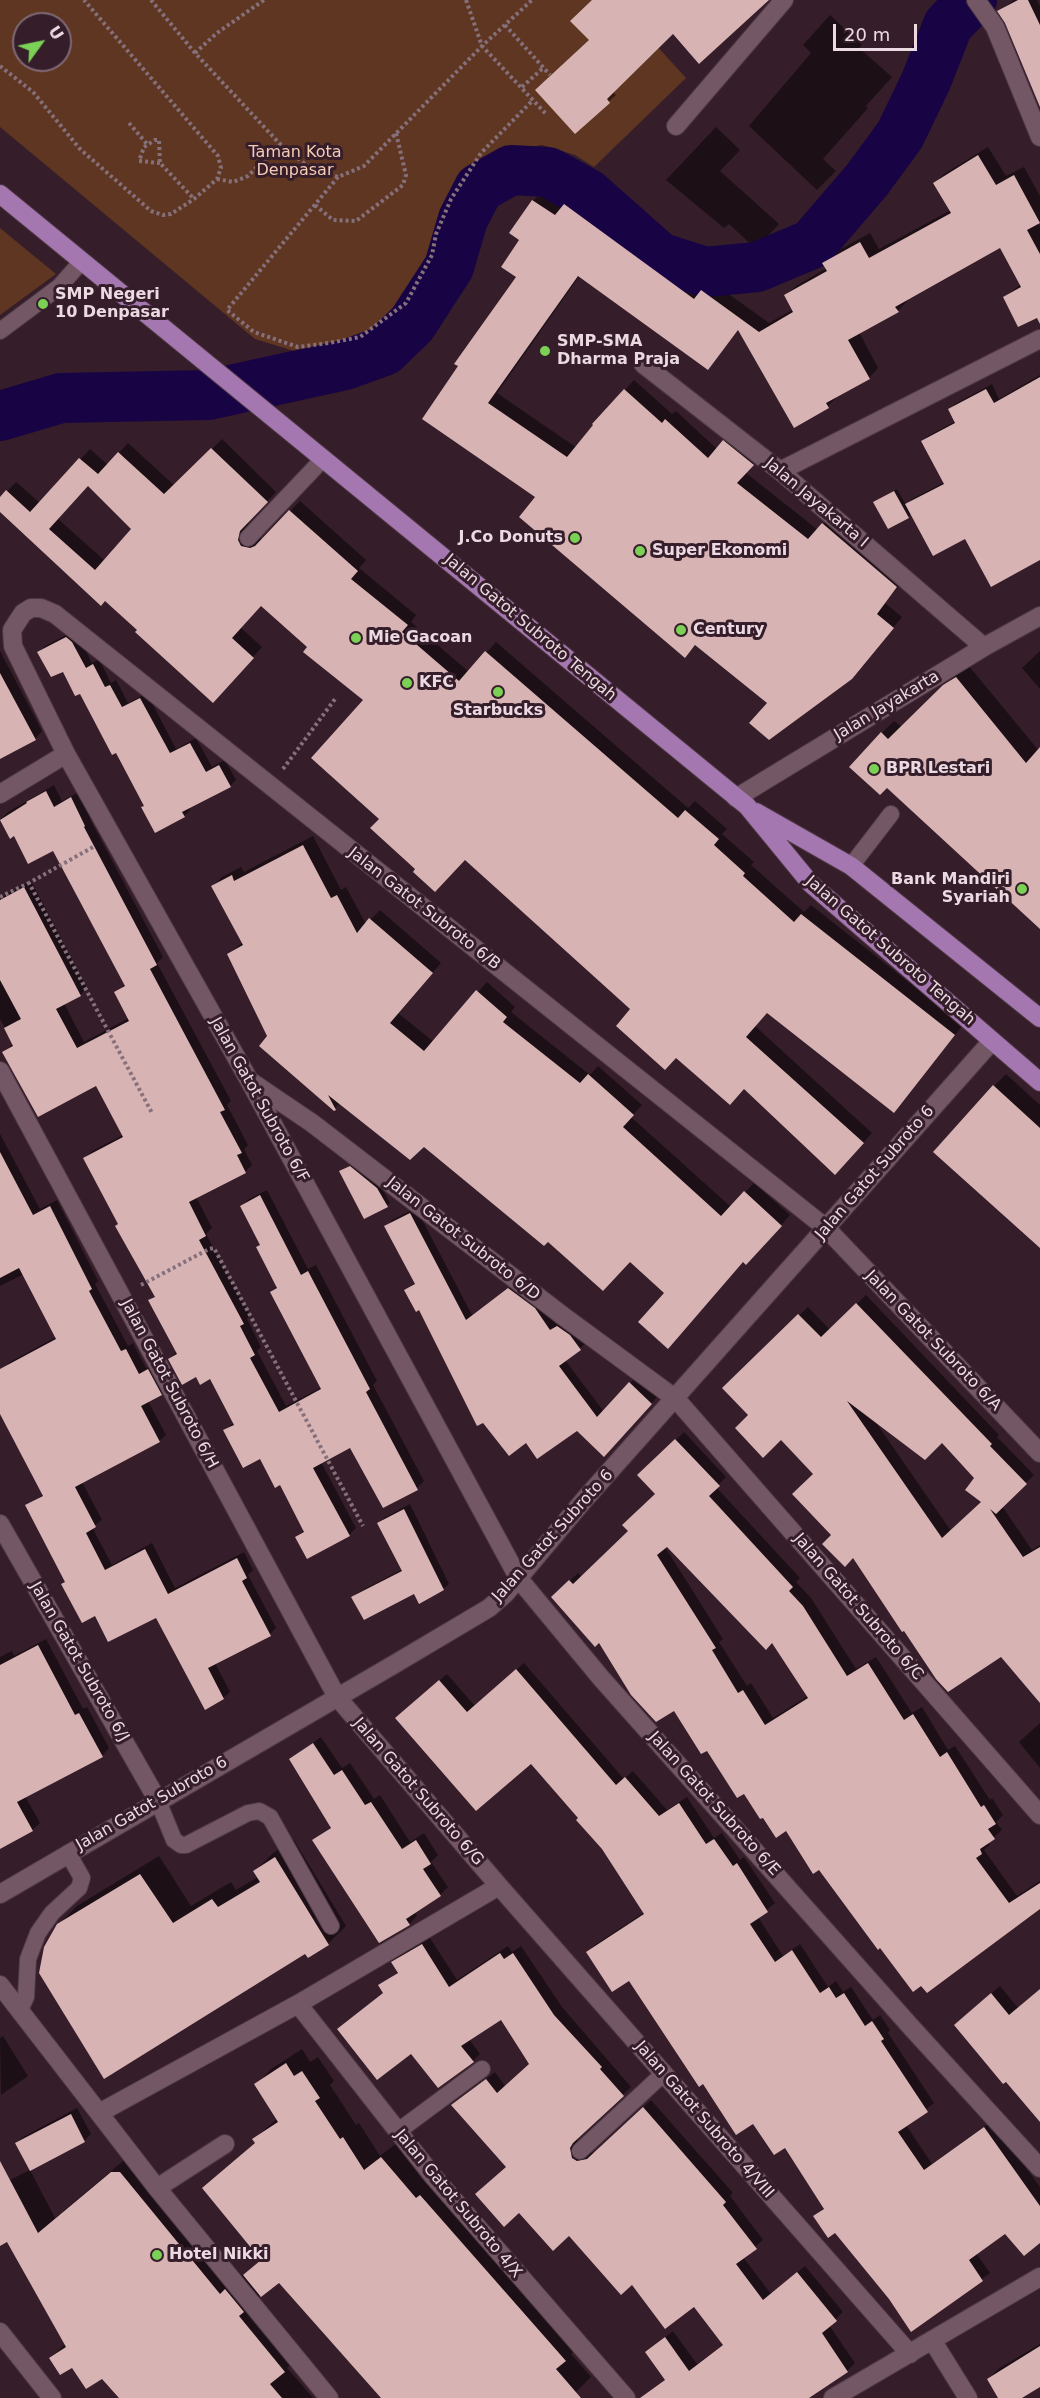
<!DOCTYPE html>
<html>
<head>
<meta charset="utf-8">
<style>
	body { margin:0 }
	#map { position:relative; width:1040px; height:2398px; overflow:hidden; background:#351d2a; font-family:"DejaVu Sans",sans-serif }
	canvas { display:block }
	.north { position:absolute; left:12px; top:12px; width:60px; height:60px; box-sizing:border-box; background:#351d2a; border:2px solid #7e6974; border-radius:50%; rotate:57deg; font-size:16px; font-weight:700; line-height:24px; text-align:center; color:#ebdae2 }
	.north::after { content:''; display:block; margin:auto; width:21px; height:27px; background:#7ad156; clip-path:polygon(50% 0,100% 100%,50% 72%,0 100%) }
	.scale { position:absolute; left:833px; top:24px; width:84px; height:27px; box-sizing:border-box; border:3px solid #ebdae2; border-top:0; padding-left:8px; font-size:18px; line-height:21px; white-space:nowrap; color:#ebdae2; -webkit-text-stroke:4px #351d2a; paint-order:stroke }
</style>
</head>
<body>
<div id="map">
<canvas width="1040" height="2398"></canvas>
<div class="north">U</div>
<div class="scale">20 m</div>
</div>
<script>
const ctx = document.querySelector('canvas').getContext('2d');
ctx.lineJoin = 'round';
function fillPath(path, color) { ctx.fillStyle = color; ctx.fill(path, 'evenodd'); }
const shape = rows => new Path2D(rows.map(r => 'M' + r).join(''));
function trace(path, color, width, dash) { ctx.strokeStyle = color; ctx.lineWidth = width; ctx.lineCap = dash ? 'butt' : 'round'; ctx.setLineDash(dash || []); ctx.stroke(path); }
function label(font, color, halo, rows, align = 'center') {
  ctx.font = font + ' "DejaVu Sans",sans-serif'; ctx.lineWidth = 6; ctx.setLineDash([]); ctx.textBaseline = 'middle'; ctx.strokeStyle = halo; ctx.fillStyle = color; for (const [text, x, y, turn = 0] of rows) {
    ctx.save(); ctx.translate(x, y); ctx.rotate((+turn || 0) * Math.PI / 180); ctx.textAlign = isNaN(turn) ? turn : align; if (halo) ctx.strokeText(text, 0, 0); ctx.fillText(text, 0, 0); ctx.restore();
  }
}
fillPath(shape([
	[0,0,615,0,686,78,594,167,575,155,542,145,510,150,484,163,456,199,441,233,437,256,408,307,359,342,301,353,255,339,0,127],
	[24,24,60,24,60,60,24,60],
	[0,228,56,274,0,315]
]), '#5f3621');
fillPath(shape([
	[594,0,766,0,673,32,612,91,616,95,575,132,591,40],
	[1014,0,1037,0,1040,6,1040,103,1007,22,999,11],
	[830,15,862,45,859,48,892,77,866,106,868,108,823,159,836,171,817,190,749,126,811,53,803,45],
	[716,127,740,150,720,171,779,224,756,249,729,224,724,228,666,180],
	[988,147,1006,176,1024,167,1040,196,1040,221,1038,223,1040,227,1040,315,1005,297,1021,284,1001,246,906,299,907,301,898,311,859,332,878,368,869,378,836,395,837,397,828,406,739,329,708,368,580,275,497,393,577,448,594,424,634,380,672,414,676,411,717,449,733,432,762,454,746,473,818,530,832,514,906,577,885,603,902,617,851,678,769,703,697,644,685,656,537,497,424,419,518,277,521,240,511,232,533,201,543,191,564,205,574,196,704,290,712,282,769,323,794,309,786,295,796,286,827,268,824,263,834,253,870,233,879,249,951,210,935,183,944,174],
	[1040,375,1040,558,965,537,911,513,908,517,878,500,897,489,906,505,912,499,945,482,923,441,928,436,956,421,950,410,955,404,992,384,999,399],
	[222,439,276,492,249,520,247,530,251,537,261,539,266,537,300,501,366,560,359,568,416,615,411,622,469,672,496,642,688,808,695,801,727,829,722,834,754,862,751,865,804,912,811,905,963,1025,894,1111,768,1011,755,1026,872,1133,845,1163,744,1088,632,1009,465,859,417,869,381,819,366,700,261,604,240,627,262,647,222,692,139,630,0,510,0,499,16,482,40,503,90,449,108,465,128,443,175,486],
	[88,485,133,529,105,561,57,518],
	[72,632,78,636,92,663,99,659,111,683,116,680,128,703,147,693,176,749,196,738,212,767,225,760,236,780,230,786,189,807,190,810,184,816,145,805,117,751,80,692,63,670,39,652,45,646],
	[0,651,42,731,35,739,0,757],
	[1040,651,1040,689,1022,668],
	[969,666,1039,751,1040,750,1040,926,882,733,894,721,902,727,958,673],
	[54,785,62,801,79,792,91,817,90,819,163,957,157,963,231,1101,227,1105,248,1145,244,1149,252,1165,245,1172,196,1197,212,1228,206,1234,250,1316,247,1319,261,1347,257,1351,286,1406,322,1387,271,1292,277,1286,261,1244,242,1206,249,1199,267,1190,308,1269,316,1265,377,1381,373,1385,424,1481,417,1488,351,1446,321,1462,356,1528,349,1535,297,1537,305,1529,281,1483,260,1457,225,1431,234,1422,210,1377,197,1375,170,1359,177,1351,150,1301,156,1295,85,1158,92,1151,123,1135,96,1084,4,1052,14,1043,0,1019,0,898,31,881,87,988,80,995,64,1003,84,1042,129,1018,116,993,125,984,53,849,14,834,10,837,1,819,8,812],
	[313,836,341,890,346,887,366,924,380,910,441,963,398,1013,434,1042,487,982,515,1007,511,1012,590,1075,598,1066,642,1105,631,1117,731,1207,754,1183,790,1215,756,1254,666,1293,630,1260,548,1240,424,1145,340,1103,334,1109,269,1037,229,954,243,942,213,886,222,877,241,867,244,872],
	[1006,1074,1040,1105,1040,1246,994,1086],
	[0,1134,40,1209,57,1200,98,1281,95,1284,128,1346,133,1343,146,1368,155,1364,167,1387,161,1394,148,1401,166,1435,159,1441,82,1482,102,1520,92,1527,112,1565,152,1543,175,1588,244,1552,253,1570,248,1575,276,1628,270,1634,215,1663,230,1692,223,1698,156,1616,95,1614,66,1581,27,1506,44,1494,0,1411,0,1379,4,1368,10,1362,56,1337,24,1274,0,1286],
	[353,1164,380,1185,390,1203,387,1205,344,1169],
	[416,1208,472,1315,515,1283,541,1302,557,1325,564,1320,586,1343,565,1360,604,1412,636,1377,657,1397,610,1449,577,1429,527,1441,406,1290,416,1282,386,1227,392,1220],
	[866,1295,999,1435,997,1437,1034,1475,1002,1506,1032,1550,1040,1545,1040,1700,1002,1655,854,1556,833,1535,815,1474,781,1438,750,1415,724,1388,808,1307,830,1330],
	[875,1421,942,1441,976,1477,983,1502,951,1531],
	[684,1432,726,1477,716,1487,800,1578,796,1582,811,1598,856,1669,876,1657,912,1713,922,1707,948,1750,955,1746,990,1800,992,1798,1003,1815,996,1822,1002,1830,988,1842,990,1845,984,1850,1017,1896,1040,1881,1040,1907,927,1991,786,1829,744,1792,674,1709,553,1597,578,1573,582,1577,630,1531,657,1494,639,1475],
	[667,1545,773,1641,808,1696,773,1718,751,1683,747,1686,719,1642,723,1639,665,1547],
	[410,1504,449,1584,443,1589,353,1597,359,1592,403,1569,379,1523,384,1518],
	[46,1639,83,1709,87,1707,109,1748,102,1756,25,1796,40,1823,32,1830,0,1847,0,1657,12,1651,14,1656],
	[524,1663,624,1779,633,1771,667,1810,687,1797,714,1838,722,1833,740,1860,744,1857,775,1903,758,1917,783,1956,800,1944,828,1987,836,1981,843,1992,851,1987,873,2020,880,2015,890,2030,888,2033,934,2103,906,2125,932,2164,992,2121,1040,2187,1040,2241,1006,2232,976,2253,990,2273,911,2330,890,2298,836,2231,815,2216,825,2207,785,2146,703,2082,629,1979,588,1952,595,1945,645,1912,603,1848,580,1818,531,1762,404,1711,447,1674,475,1706],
	[1040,1723,1040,1768,1019,1742],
	[321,1737,342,1768,350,1763,374,1799,380,1795,410,1842,424,1833,438,1855,431,1862,448,1887,440,1895,414,1912,417,1916,409,1924,314,1840,332,1826,291,1759],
	[294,1840,346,1926,328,1944,306,1952,58,1925,77,1906,159,1856,191,1906,231,1882,236,1890,258,1877,255,1871,273,1853],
	[430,1938,457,1980,508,1946,512,1952,521,1946,562,2007,631,2087,579,2135,577,2140,579,2150,586,2154,596,2152,651,2100,733,2193,730,2196,763,2240,743,2257,771,2294,805,2266,843,2312,829,2325,855,2363,847,2371,806,2398,651,2398,648,2394,666,2379,647,2352,673,2331,697,2364,724,2344,695,2305,632,2283,570,2234,520,2211,508,2167,453,2105,495,2072,505,2086,531,2064,501,2018,469,2039,480,2054,473,2061,411,2051,339,2029,385,1992,380,1986,399,1971,393,1963,401,1955],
	[1000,1986,1018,2008,1040,1989,1040,2120,964,2017],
	[3,2036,28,2076,1,2095,0,2038],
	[302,2049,310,2062,318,2057,334,2081,330,2085,356,2125,359,2123,380,2156,397,2143,580,2345,571,2354,591,2377,570,2398,383,2398,279,2281,254,2299,300,2354,287,2368,313,2398,121,2398,102,2377,51,2358,66,2343,8,2240,0,2244,0,2185,30,2170,55,2218,129,2156,237,2278,243,2274,244,2276,262,2259,204,2188,256,2142,254,2139,278,2118,256,2085,271,2069],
	[77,2108,91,2134,84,2141,16,2143,23,2137],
	[1040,2344,1040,2386,1019,2398,1000,2398,988,2379,998,2369]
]), '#0007');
trace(shape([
	[0,416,61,398,208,395,345,365,384,351,412,324,449,267,463,219,479,188,511,170,548,172,588,194,659,257,705,272,757,267,812,244,867,180,900,135,926,81,948,25,972,0]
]), '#180444', 50);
fillPath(shape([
	[592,0,769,0,699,64,673,34,607,99,610,103,575,134,535,90,589,40,570,21],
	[1018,0,1028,0,1040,25,1040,107,1005,23,997,11],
	[978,155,996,185,1014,175,1040,223,1027,230,1040,254,1040,324,1037,318,1018,327,1003,297,1021,287,1000,248,895,307,899,312,848,340,870,379,826,403,829,408,794,428,738,330,708,370,578,276,488,403,567,457,593,425,592,424,624,389,662,423,665,419,708,458,723,440,754,465,737,483,808,539,822,523,897,587,877,614,894,628,852,679,769,740,749,723,767,703,695,645,685,658,519,517,535,497,422,419,458,366,454,364,516,277,501,267,519,240,509,233,532,200,555,215,564,204,694,299,701,290,759,332,793,312,784,295,827,271,822,263,860,242,869,258,951,213,933,183],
	[1040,377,1040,560,991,587,965,539,933,556,905,504,944,484,921,441,955,423,948,409,986,389,994,403],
	[211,448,268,502,240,531,238,540,241,546,250,548,255,546,289,510,358,571,351,579,408,625,402,632,459,681,485,651,678,818,685,810,719,839,714,845,745,873,743,876,794,922,801,914,955,1035,894,1113,767,1013,746,1037,864,1143,835,1175,744,1089,730,1105,676,1058,665,1070,616,1026,630,1009,465,860,435,892,413,872,415,869,370,828,379,819,311,758,363,700,303,652,307,647,261,606,232,638,254,658,213,703,135,632,137,630,105,601,101,606,0,512,0,497,6,490,30,512,79,458,98,474,118,452,164,494],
	[88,486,131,529,95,570,49,529],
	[894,491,909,518,888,529,873,502],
	[66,637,72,642,86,668,93,664,105,687,110,685,122,707,140,698,170,753,190,743,206,772,219,765,231,787,182,812,185,817,155,833,141,807,144,806,116,753,112,755,80,694,75,696,63,672,51,677,37,652],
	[0,673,36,740,0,759],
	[956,677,1026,763,1040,747,1040,929,887,788,880,795,849,767,881,732,888,739,943,685],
	[46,791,54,807,71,797,85,826,84,827,157,965,150,969,225,1110,220,1112,242,1153,237,1155,246,1173,189,1202,206,1236,199,1240,244,1324,240,1326,255,1355,250,1358,279,1412,321,1389,270,1292,277,1288,256,1247,260,1245,240,1206,260,1195,301,1275,308,1271,370,1389,366,1392,418,1490,383,1508,350,1448,313,1468,350,1536,307,1559,295,1537,304,1532,280,1485,275,1488,260,1459,243,1468,223,1430,234,1425,210,1379,200,1385,196,1377,182,1385,168,1359,177,1354,148,1300,155,1297,115,1226,118,1224,83,1158,123,1137,96,1086,38,1117,2,1052,13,1046,4,1028,21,1019,0,980,0,900,24,887,81,996,56,1009,77,1048,129,1021,114,992,125,986,53,851,28,864,14,836,10,839,0,820,27,803,26,802],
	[303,845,331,898,337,895,357,933,369,918,433,973,390,1023,424,1051,476,990,507,1017,503,1022,580,1083,588,1074,634,1115,623,1127,721,1216,744,1191,782,1226,746,1265,743,1262,668,1349,638,1322,664,1293,630,1262,603,1291,548,1242,544,1246,424,1147,410,1160,328,1095,336,1110,334,1111,259,1046,267,1036,227,954,243,945,211,886,232,875,234,881],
	[993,1085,1040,1128,1040,1248,933,1152],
	[0,1152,33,1215,50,1206,92,1289,89,1291,121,1351,126,1349,139,1374,148,1369,162,1395,141,1406,160,1442,75,1487,96,1527,86,1533,105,1570,145,1549,168,1594,237,1558,247,1578,242,1581,271,1636,208,1668,224,1699,205,1710,156,1618,108,1642,95,1616,82,1623,61,1584,65,1582,25,1505,43,1496,0,1414,0,1369,56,1339,19,1268,0,1278],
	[350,1166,377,1188,388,1207,364,1219,339,1171],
	[410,1213,466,1320,508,1288,535,1308,550,1330,557,1326,570,1335,581,1350,559,1366,597,1417,629,1382,652,1404,604,1457,577,1431,537,1459,526,1443,509,1456,483,1423,477,1426,419,1310,416,1312,404,1290,415,1284,384,1226],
	[856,1303,992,1444,990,1446,1027,1484,996,1514,990,1509,1023,1557,1040,1547,1040,1703,1001,1657,948,1692,936,1679,904,1631,902,1632,853,1558,845,1567,822,1544,831,1535,792,1494,813,1474,781,1440,763,1458,735,1428,748,1415,722,1388,798,1314,821,1337],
	[847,1401,925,1460,942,1443,974,1478,965,1490,981,1502,942,1538],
	[675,1439,720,1486,709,1496,793,1587,789,1591,803,1606,847,1676,868,1663,904,1720,913,1714,940,1757,947,1752,981,1807,984,1805,996,1824,988,1829,995,1839,980,1849,982,1854,976,1858,1009,1903,1040,1883,1040,1909,927,1993,921,1986,913,1992,880,1948,878,1950,819,1870,813,1874,786,1831,776,1838,763,1818,760,1819,744,1794,737,1798,707,1751,701,1754,674,1711,656,1722,631,1695,599,1643,595,1647,551,1597,569,1580,573,1584,628,1531,622,1525,655,1494,637,1475],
	[667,1547,766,1650,772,1643,808,1698,765,1725,743,1690,738,1693,712,1650,716,1648,657,1555],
	[404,1509,444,1590,419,1604,414,1594,364,1620,351,1597,402,1571,377,1523],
	[38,1645,75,1715,79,1713,103,1757,17,1802,33,1831,0,1849,0,1665],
	[516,1669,616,1785,625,1777,659,1816,679,1803,706,1844,714,1839,733,1866,737,1863,768,1912,750,1924,775,1962,792,1950,820,1993,829,1987,836,1998,844,1993,865,2026,872,2021,884,2039,881,2041,928,2112,898,2132,924,2170,984,2127,1040,2206,1040,2243,1024,2256,1005,2234,969,2260,983,2281,911,2332,889,2299,835,2233,828,2238,813,2216,824,2209,785,2148,774,2155,753,2124,736,2135,703,2084,699,2087,629,1981,612,1992,586,1952,644,1914,602,1849,576,1820,578,1818,531,1764,476,1811,395,1718,439,1680,467,1712],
	[313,1743,334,1775,342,1770,365,1805,371,1802,402,1849,416,1840,431,1864,423,1869,441,1896,406,1919,410,1925,379,1943,312,1840,331,1828,289,1759],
	[275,1857,329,1945,308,1958,305,1954,104,2079,39,1973,44,1947,57,1924,140,1874,173,1923,212,1899,218,1907,260,1882,253,1871],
	[422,1944,449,1987,500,1953,504,1959,513,1953,554,2015,602,2067,600,2069,624,2096,573,2143,570,2148,572,2158,577,2161,587,2159,643,2107,726,2202,723,2205,757,2249,736,2264,763,2300,797,2272,837,2321,822,2333,848,2372,809,2398,640,2398,665,2380,645,2352,665,2337,689,2371,723,2345,694,2307,665,2329,632,2285,621,2295,569,2236,553,2251,519,2213,504,2227,475,2194,506,2167,451,2105,486,2079,497,2093,529,2064,501,2020,461,2046,474,2062,438,2088,411,2054,377,2080,337,2029,383,1993,378,1985,398,1973,391,1962],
	[1040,1989,1040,2122,1006,2082,1003,2084,954,2025,991,1993,1009,2015],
	[286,2063,294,2076,302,2071,320,2098,315,2101,340,2139,343,2137,364,2170,381,2157,416,2198,420,2195,566,2361,556,2369,581,2398,381,2398,279,2283,261,2297,243,2275,261,2260,202,2188,255,2143,252,2139,278,2122,254,2084],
	[71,2114,85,2142,30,2171,15,2143],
	[0,2161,38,2233,111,2172,120,2172,220,2294,225,2289,244,2312,239,2316,285,2372,270,2384,282,2398,119,2398,102,2379,86,2389,72,2368,60,2375,49,2358,66,2347,7,2242,0,2246],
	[1040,2346,1040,2387,1022,2398,998,2398,987,2379]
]), '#d8b3b3');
const service = shape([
	[0,331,59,287,82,261],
	[248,538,324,458],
	[851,866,891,814],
	[158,1801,174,1840,181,1845,186,1845,248,1813,259,1811,270,1817,331,1926],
	[20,2010,26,1997,28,1959,38,1933,52,1913,79,1888,82,1878,68,1853],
	[397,2132,482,2069],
	[580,2151,663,2074]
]);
const minor = shape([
	[976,0,995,27,1040,137],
	[676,126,784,0],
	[643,364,780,471,984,647],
	[780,471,1040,339],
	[0,794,66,754],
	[736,798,984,647,1040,616],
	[0,1071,337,1697,499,1886,910,2354],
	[250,1081,312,1123,563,1316,676,1399,1040,1815],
	[1040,1453,826,1228,55,614,41,608,31,608,23,613,12,630,13,646,66,754,249,1080,519,1579,601,1678,911,2027,1040,2168],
	[0,1524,158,1801],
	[0,1894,393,1665,489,1608,505,1594,584,1500,992,1041],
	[0,1985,157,2188,329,2398],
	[298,2004,433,2176,626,2398],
	[101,2112,298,2004,499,1886],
	[157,2188,225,2144],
	[0,2332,52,2398],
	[932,2340,968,2398],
	[833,2398,1040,2277]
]);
const trunk = shape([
	[0,194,747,806,811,884,1040,1082],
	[756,812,851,866,1040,1018]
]);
trace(service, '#4e3944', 18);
trace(minor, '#4e3944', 20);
trace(trunk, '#4e3944', 20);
trace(shape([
	[151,0,195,53,280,144,310,168,338,177,364,166,482,46,532,0],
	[466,0,482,46,546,114],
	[505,25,550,75],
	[195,53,217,33,264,0],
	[0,66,33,92,80,149,151,211,163,215,171,214,194,199,217,179,221,168,218,156,84,0],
	[522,87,543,68],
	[129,123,147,144],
	[160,163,139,161,144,147,155,140,159,140,160,163,194,199],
	[338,177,227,310,254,332,298,347,329,343,360,337,406,303,432,255,436,234,451,199,481,153,533,100],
	[217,179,233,182,248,176,280,144],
	[315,205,333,220,356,221,403,185,406,175,396,133],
	[283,769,335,699],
	[93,847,29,883,152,1113],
	[0,897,29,883],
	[141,1285,209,1249,214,1248,363,1526]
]), '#85707b', 4, [3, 3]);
trace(service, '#745765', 16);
trace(minor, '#745765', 18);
trace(trunk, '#a577b0', 18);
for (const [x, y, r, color] of [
	[43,304,6,"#7ad156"],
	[545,351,6,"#7ad156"],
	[575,538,6,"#7ad156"],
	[640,551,6,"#7ad156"],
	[681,630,6,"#7ad156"],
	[356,638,6,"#7ad156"],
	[407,683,6,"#7ad156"],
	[498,692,6,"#7ad156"],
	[874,769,6,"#7ad156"],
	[1022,889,6,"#7ad156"],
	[157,2255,6,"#7ad156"]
]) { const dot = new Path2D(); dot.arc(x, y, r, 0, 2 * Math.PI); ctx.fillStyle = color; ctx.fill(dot); trace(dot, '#351d2a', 2); }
label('16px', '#f5cbb6', '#351d2a', [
	["Taman Kota",295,153],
	["Denpasar",295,171]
]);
label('bold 16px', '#ebdae2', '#351d2a', [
	["SMP Negeri",55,295],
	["10 Denpasar",55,313],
	["SMP-SMA",557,342],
	["Dharma Praja",557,360],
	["J.Co Donuts",563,538,"right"],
	["Super Ekonomi",652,551],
	["Century",693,630],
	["Mie Gacoan",368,638],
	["KFC",419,683],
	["Starbucks",498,711,"center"],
	["BPR Lestari",886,769],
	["Bank Mandiri",1010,880,"right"],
	["Syariah",1010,898,"right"],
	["Hotel Nikki",169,2255]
], 'left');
label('16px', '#ebdae2', '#351d2a', [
	["Jalan Jayakarta I",816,503,40],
	["Jalan Gatot Subroto Tengah",530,628,40],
	["Jalan Jayakarta",887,706,-31],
	["Jalan Gatot Subroto 6/B",424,909,38],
	["Jalan Gatot Subroto Tengah",890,951,41],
	["Jalan Gatot Subroto 6/F",259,1100,61],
	["Jalan Gatot Subroto 6",875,1173,-49],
	["Jalan Gatot Subroto 6/D",463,1239,38],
	["Jalan Gatot Subroto 6/A",933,1341,46],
	["Jalan Gatot Subroto 6/H",169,1384,62],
	["Jalan Gatot Subroto 6",553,1536,-48],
	["Jalan Gatot Subroto 6/C",858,1607,49],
	["Jalan Gatot Subroto 6/J",79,1662,60],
	["Jalan Gatot Subroto 6/G",418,1792,49],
	["Jalan Gatot Subroto 6",152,1804,-30],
	["Jalan Gatot Subroto 6/E",714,1804,48],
	["Jalan Gatot Subroto 4/VIII",704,2120,49],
	["Jalan Gatot Subroto 4/X",458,2204,50]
]);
</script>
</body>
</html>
